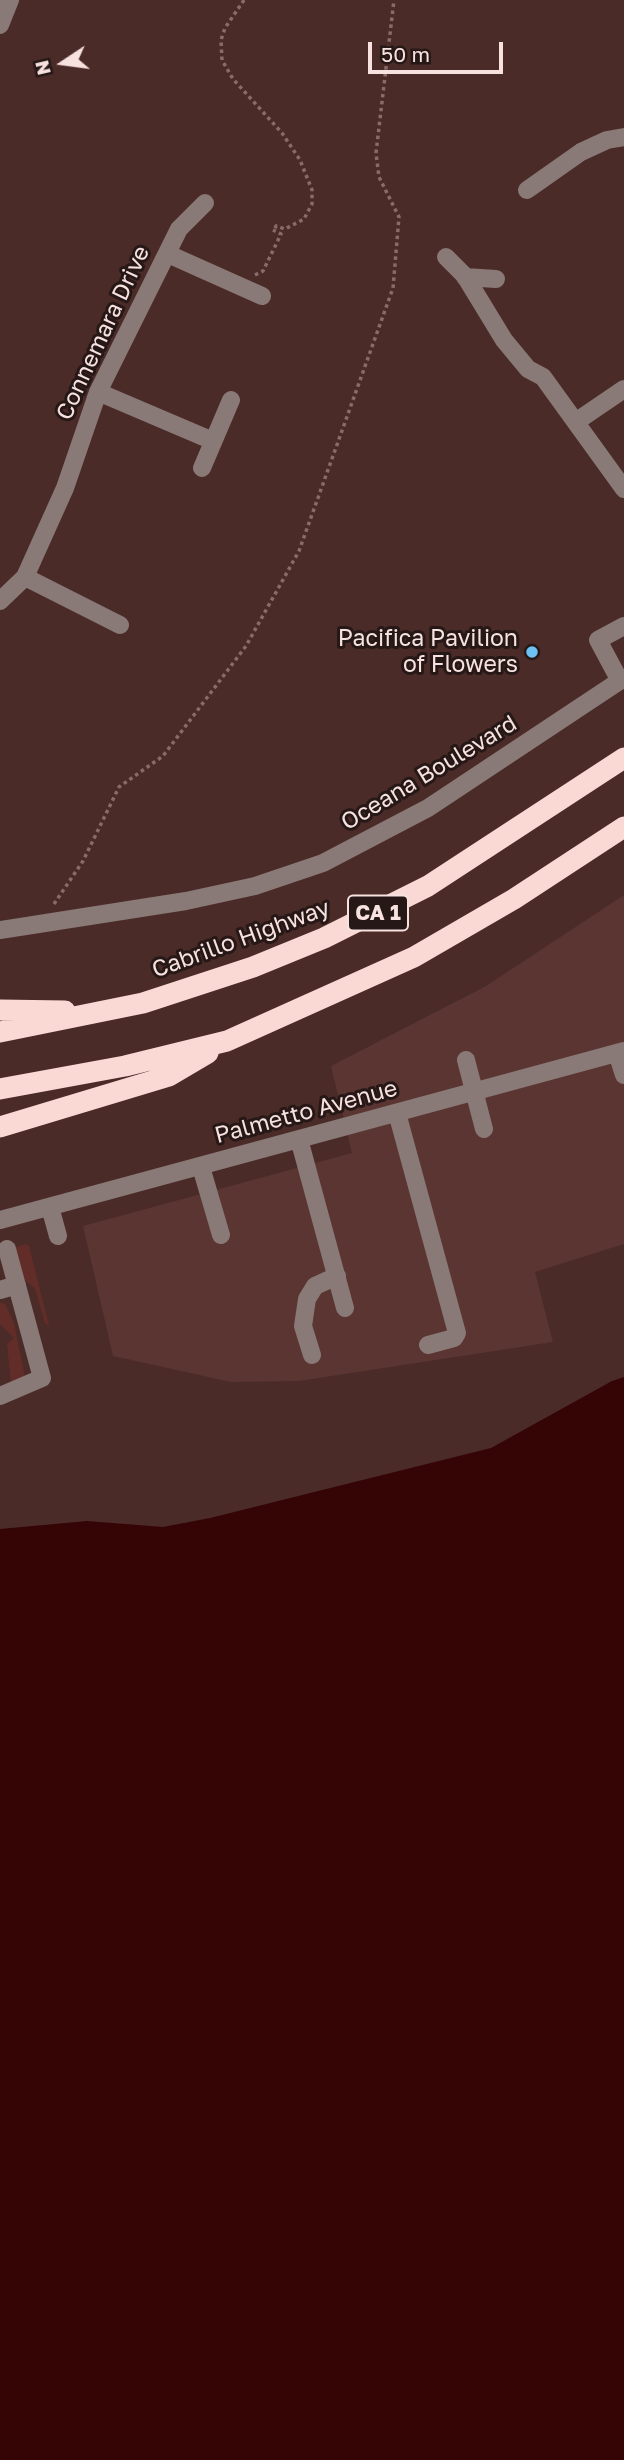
<!DOCTYPE html>
<html>
<head>
<meta charset="utf-8">
<style>
	body { margin:0 }
	#map { position:relative; width:624px; height:2460px; overflow:hidden; background:#4a2b28; font-family:"Golos Text",sans-serif }
	canvas { display:block }
	.north { position:absolute; left:28px; top:28px; width:70px; height:70px; -webkit-text-stroke:5px #261816; paint-order:stroke; rotate:257deg; font-size:19px; font-weight:700; line-height:28px; text-align:center; color:#f7e2e0 }
	.north::after { content:''; display:block; margin:auto; width:24px; height:32px; background:#f7e2e0; clip-path:polygon(50% 0,100% 100%,50% 72%,0 100%) }
	.scale { position:absolute; left:368px; top:42px; width:135px; height:32px; box-sizing:border-box; border:4px solid #f7e2e0; border-top:0; padding-left:9px; font-size:21px; line-height:24px; white-space:nowrap; color:#f7e2e0; -webkit-text-stroke:5px #261816; paint-order:stroke }
</style>
</head>
<body>
<div id="map">
<canvas width="624" height="2460"></canvas>
<div class="north">N</div>
<div class="scale">50 m</div>
</div>
<script>
const ctx = document.querySelector('canvas').getContext('2d');
ctx.lineJoin = 'round';
function fillPath(path, color) { ctx.fillStyle = color; ctx.fill(path, 'evenodd'); }
const shape = rows => new Path2D(rows.map(r => 'M' + r).join(''));
function trace(path, color, width, dash) { ctx.strokeStyle = color; ctx.lineWidth = width; ctx.lineCap = dash ? 'butt' : 'round'; ctx.setLineDash(dash || []); ctx.stroke(path); }
function label(font, color, halo, rows, align = 'center') {
  ctx.font = font + ' "Golos Text",sans-serif'; ctx.lineWidth = 6; ctx.setLineDash([]); ctx.textBaseline = 'middle'; ctx.strokeStyle = halo; ctx.fillStyle = color; for (const [text, x, y, turn = 0] of rows) {
    ctx.save(); ctx.translate(x, y); ctx.rotate((+turn || 0) * Math.PI / 180); ctx.textAlign = isNaN(turn) ? turn : align; if (halo) ctx.strokeText(text, 0, 0); ctx.fillText(text, 0, 0); ctx.restore();
  }
}
fillPath(shape([
	[624,895,624,1244,535,1272,553,1342,299,1381,231,1382,113,1356,83,1226,352,1153,331,1066,486,986]
]), '#5a3531');
fillPath(shape([
	[26,1244,29,1246,49,1326,45,1323,35,1288,23,1279,13,1248],
	[0,1302,5,1304,14,1323,24,1372,24,1377,11,1384,7,1344,14,1338,0,1324]
]), '#622d29');
fillPath(shape([
	[624,1377,624,2460,0,2460,0,1529,87,1521,163,1527,210,1518,491,1448,612,1381]
]), '#350405');
trace(shape([
	[244,0,225,28,221,40,222,60,233,79,282,133,300,160,312,190,312,204,304,219,285,229,276,226,274,231],
	[255,275,263,271,281,234,273,230],
	[54,904,83,861,119,787,163,756,246,646,299,551,393,288,399,217,379,177,376,153,394,0]
]), '#886c6a', 3.5, [3.5, 3.5]);
trace(shape([
	[0,25,10,0],
	[527,190,581,152,607,140,624,137],
	[168,254,262,296],
	[446,257,465,276,504,340,528,369,543,377,624,489],
	[465,277,496,279],
	[98,392,213,441],
	[577,421,624,389],
	[202,468,231,400],
	[25,577,120,625],
	[0,601,25,577,65,488,98,392,179,229,205,203],
	[620,681,598,640,624,626],
	[0,930,186,901,255,886,323,863,428,808,624,678],
	[617,1053,624,1075],
	[466,1060,484,1129],
	[397,1113,457,1333,454,1338,428,1345],
	[299,1139,345,1308],
	[201,1167,221,1235],
	[50,1207,58,1236],
	[0,1220,624,1051],
	[0,1290,17,1285],
	[312,1355,303,1326,307,1299,315,1286,337,1276],
	[0,1396,42,1378,7,1249]
]), '#897977', 18);
trace(shape([
	[0,1010,65,1011],
	[0,1032,143,1003,253,967,324,938,428,886,624,758],
	[0,1089,125,1066,227,1041,414,957,514,899,624,827],
	[0,1127,169,1076,208,1053]
]), '#fad9d5', 21);
for (const [x, y, r, color] of [
	[532,652,7,"#6dc2f3"]
]) { const dot = new Path2D(); dot.arc(x, y, r, 0, 2 * Math.PI); ctx.fillStyle = color; ctx.fill(dot); trace(dot, '#261816', 2.5); }
for (const [x, y, w] of [
	[378,913,60]
]) { const box = new Path2D(); box.roundRect(x - w / 2, y - 17.5, w, 35, 5); ctx.fillStyle = '#261816'; ctx.fill(box); trace(box, '#f7e2e0', 2); }
label('bold 21px', '#f7e2e0', null, [
	["CA 1",378,913]
]);
label('23px', '#f7e2e0', '#261816', [
	["Connemara Drive",103,333,-65],
	["Oceana Boulevard",429,773,-31],
	["Cabrillo Highway",241,939,-20],
	["Palmetto Avenue",306,1112,-15]
]);
label('23px', '#f7e2e0', '#261816', [
	["Pacifica Pavilion",518,639],
	["of Flowers",518,665]
], 'right');
</script>
</body>
</html>
